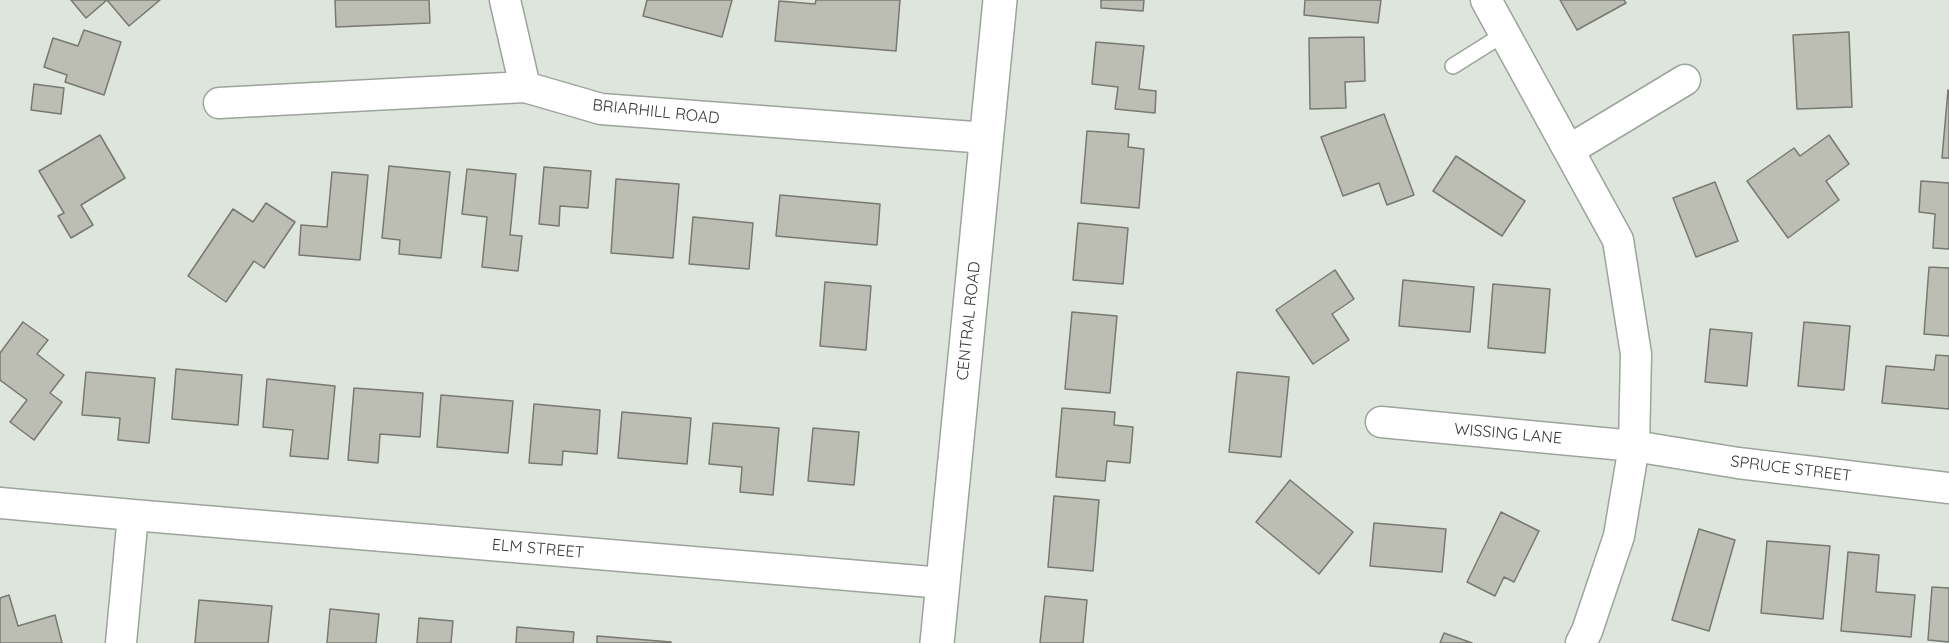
<!DOCTYPE html>
<html>
<head>
<meta charset="utf-8">
<style>
	body { margin:0 }
	canvas { display:block; background:#dde5dc }
</style>
</head>
<body>
<canvas width="1949" height="643"></canvas>
<script>
const ctx = document.querySelector('canvas').getContext('2d');
ctx.lineJoin = 'round';
function fillPath(path, color) { ctx.fillStyle = color; ctx.fill(path, 'evenodd'); }
const shape = rows => new Path2D(rows.map(r => 'M' + r).join(''));
function trace(path, color, width, dash) { ctx.strokeStyle = color; ctx.lineWidth = width; ctx.lineCap = dash ? 'butt' : 'round'; ctx.setLineDash(dash || []); ctx.stroke(path); }
function label(font, color, halo, rows, align = 'center') {
  ctx.font = font + ' Quicksand,sans-serif'; ctx.lineWidth = 5; ctx.setLineDash([]); ctx.textBaseline = 'middle'; ctx.strokeStyle = halo; ctx.fillStyle = color; for (const [text, x, y, turn = 0] of rows) {
    ctx.save(); ctx.translate(x, y); ctx.rotate((+turn || 0) * Math.PI / 180); ctx.textAlign = isNaN(turn) ? turn : align; if (halo) ctx.strokeText(text, 0, 0); ctx.fillText(text, 0, 0); ctx.restore();
  }
}
const building = shape([
	[71,0,160,0,129,26,107,0,86,18,71,0],
	[335,0,429,0,430,23,336,27,335,0],
	[647,0,732,0,722,37,643,16,647,0],
	[816,0,900,0,896,51,775,41,779,1,815,4,816,0],
	[1101,0,1144,0,1143,11,1101,8,1101,0],
	[1305,0,1381,0,1378,23,1304,15,1305,0],
	[1560,0,1624,0,1626,3,1577,30,1560,0],
	[84,30,121,42,104,95,65,82,67,75,44,67,53,38,78,46,84,30],
	[1849,32,1852,107,1797,109,1793,35,1849,32],
	[1364,37,1365,81,1345,82,1346,108,1310,109,1309,38,1364,37],
	[1096,42,1144,46,1139,89,1156,91,1155,113,1115,109,1118,87,1092,84,1096,42],
	[34,84,64,88,61,114,31,110,34,84],
	[1948,90,1949,90,1949,158,1942,158,1948,90],
	[1384,114,1414,195,1387,205,1379,183,1343,196,1321,137,1384,114],
	[1087,131,1129,134,1128,147,1144,149,1139,208,1081,203,1087,131],
	[100,135,125,178,81,205,93,225,71,238,58,216,64,213,39,171,100,135],
	[1829,135,1849,164,1826,181,1839,200,1788,238,1747,181,1794,148,1800,156,1829,135],
	[1456,156,1525,201,1502,236,1433,191,1456,156],
	[389,166,450,172,441,258,399,254,400,240,382,238,389,166],
	[544,167,591,171,588,208,560,206,559,226,539,224,544,167],
	[467,169,516,174,510,235,522,236,518,271,482,267,487,217,462,214,467,169],
	[332,172,368,175,360,260,299,255,301,225,327,227,332,172],
	[616,179,679,184,673,258,611,253,616,179],
	[1921,181,1949,183,1949,249,1933,248,1935,214,1919,212,1921,181],
	[1715,182,1738,241,1696,257,1673,198,1715,182],
	[780,195,880,204,877,245,776,236,780,195],
	[266,203,295,222,264,268,254,261,226,302,188,276,233,209,253,222,266,203],
	[693,217,753,223,749,269,689,264,693,217],
	[1078,223,1128,228,1123,284,1073,280,1078,223],
	[1929,267,1949,268,1949,336,1924,334,1929,267],
	[1335,270,1354,299,1332,314,1349,340,1313,364,1276,310,1335,270],
	[1403,280,1474,287,1470,332,1399,326,1403,280],
	[825,282,871,286,866,350,820,346,825,282],
	[1493,284,1550,289,1545,353,1488,348,1493,284],
	[1072,312,1117,316,1110,393,1065,389,1072,312],
	[23,322,48,340,37,354,64,375,50,393,62,402,34,440,10,422,27,400,0,380,0,353,23,322],
	[1804,322,1850,326,1844,390,1798,386,1804,322],
	[1710,329,1752,333,1747,386,1705,382,1710,329],
	[1936,355,1949,356,1949,409,1882,403,1886,366,1934,370,1936,355],
	[176,369,242,375,238,425,172,419,176,369],
	[86,372,155,378,149,443,118,440,120,418,82,415,86,372],
	[1237,372,1289,377,1281,457,1229,452,1237,372],
	[267,379,335,386,328,459,290,456,293,430,263,427,267,379],
	[354,388,423,393,420,437,380,434,378,463,348,460,354,388],
	[441,395,513,401,508,453,437,447,441,395],
	[534,404,600,410,597,454,563,451,562,465,529,463,534,404],
	[1062,408,1115,412,1114,425,1133,427,1130,463,1107,461,1105,481,1056,477,1062,408],
	[622,412,691,418,687,464,618,458,622,412],
	[713,423,779,428,773,495,740,492,742,467,709,464,713,423],
	[813,428,859,432,854,485,808,481,813,428],
	[1290,480,1353,532,1319,574,1256,522,1290,480],
	[1054,496,1099,500,1093,571,1048,567,1054,496],
	[1501,512,1539,531,1514,582,1504,577,1495,596,1467,582,1501,512],
	[1374,523,1446,529,1442,572,1370,566,1374,523],
	[1699,529,1735,540,1709,631,1672,620,1699,529],
	[1767,541,1830,546,1823,619,1761,613,1767,541],
	[1848,552,1879,555,1876,592,1915,595,1911,637,1841,631,1848,552],
	[1932,587,1949,588,1949,642,1928,640,1932,587],
	[9,595,18,626,55,615,62,643,0,643,0,598,9,595],
	[1045,596,1087,600,1083,643,1040,643,1045,596],
	[199,600,272,606,268,643,195,643,199,600],
	[330,609,379,614,376,643,327,643,330,609],
	[419,618,453,621,451,643,417,643,419,618],
	[517,627,574,632,573,643,516,643,517,627],
	[1444,633,1472,643,1440,643,1444,633],
	[597,636,671,642,671,643,597,643,597,636]
]);
fillPath(building, '#bcbdb3');
trace(building, '#787970', 1.5);
const service = shape([
	[1453,66,1504,34]
]);
const minor = shape([
	[505,0,525,87],
	[1486,0,1618,240,1636,354,1634,446,1619,536,1587,631,1581,643],
	[219,103,525,87,601,109,987,138],
	[1569,150,1685,80],
	[1381,422,1634,446,1738,463,1949,488],
	[0,503,133,515],
	[121,643,133,515,943,583]
]);
const secondary = shape([
	[937,643,1000,0]
]);
trace(service, '#9ca49c', 18);
trace(minor, '#9ca49c', 33);
trace(secondary, '#9ca49c', 36);
trace(service, '#fff', 15);
trace(minor, '#fff', 30);
trace(secondary, '#fff', 33);
label('16px', '#353834', '#fff', [
	["BRIARHILL ROAD",656,112,6],
	["CENTRAL ROAD",969,321,-84],
	["WISSING LANE",1508,434,5],
	["SPRUCE STREET",1791,469,7],
	["ELM STREET",538,549,5]
]);
</script>
</body>
</html>
